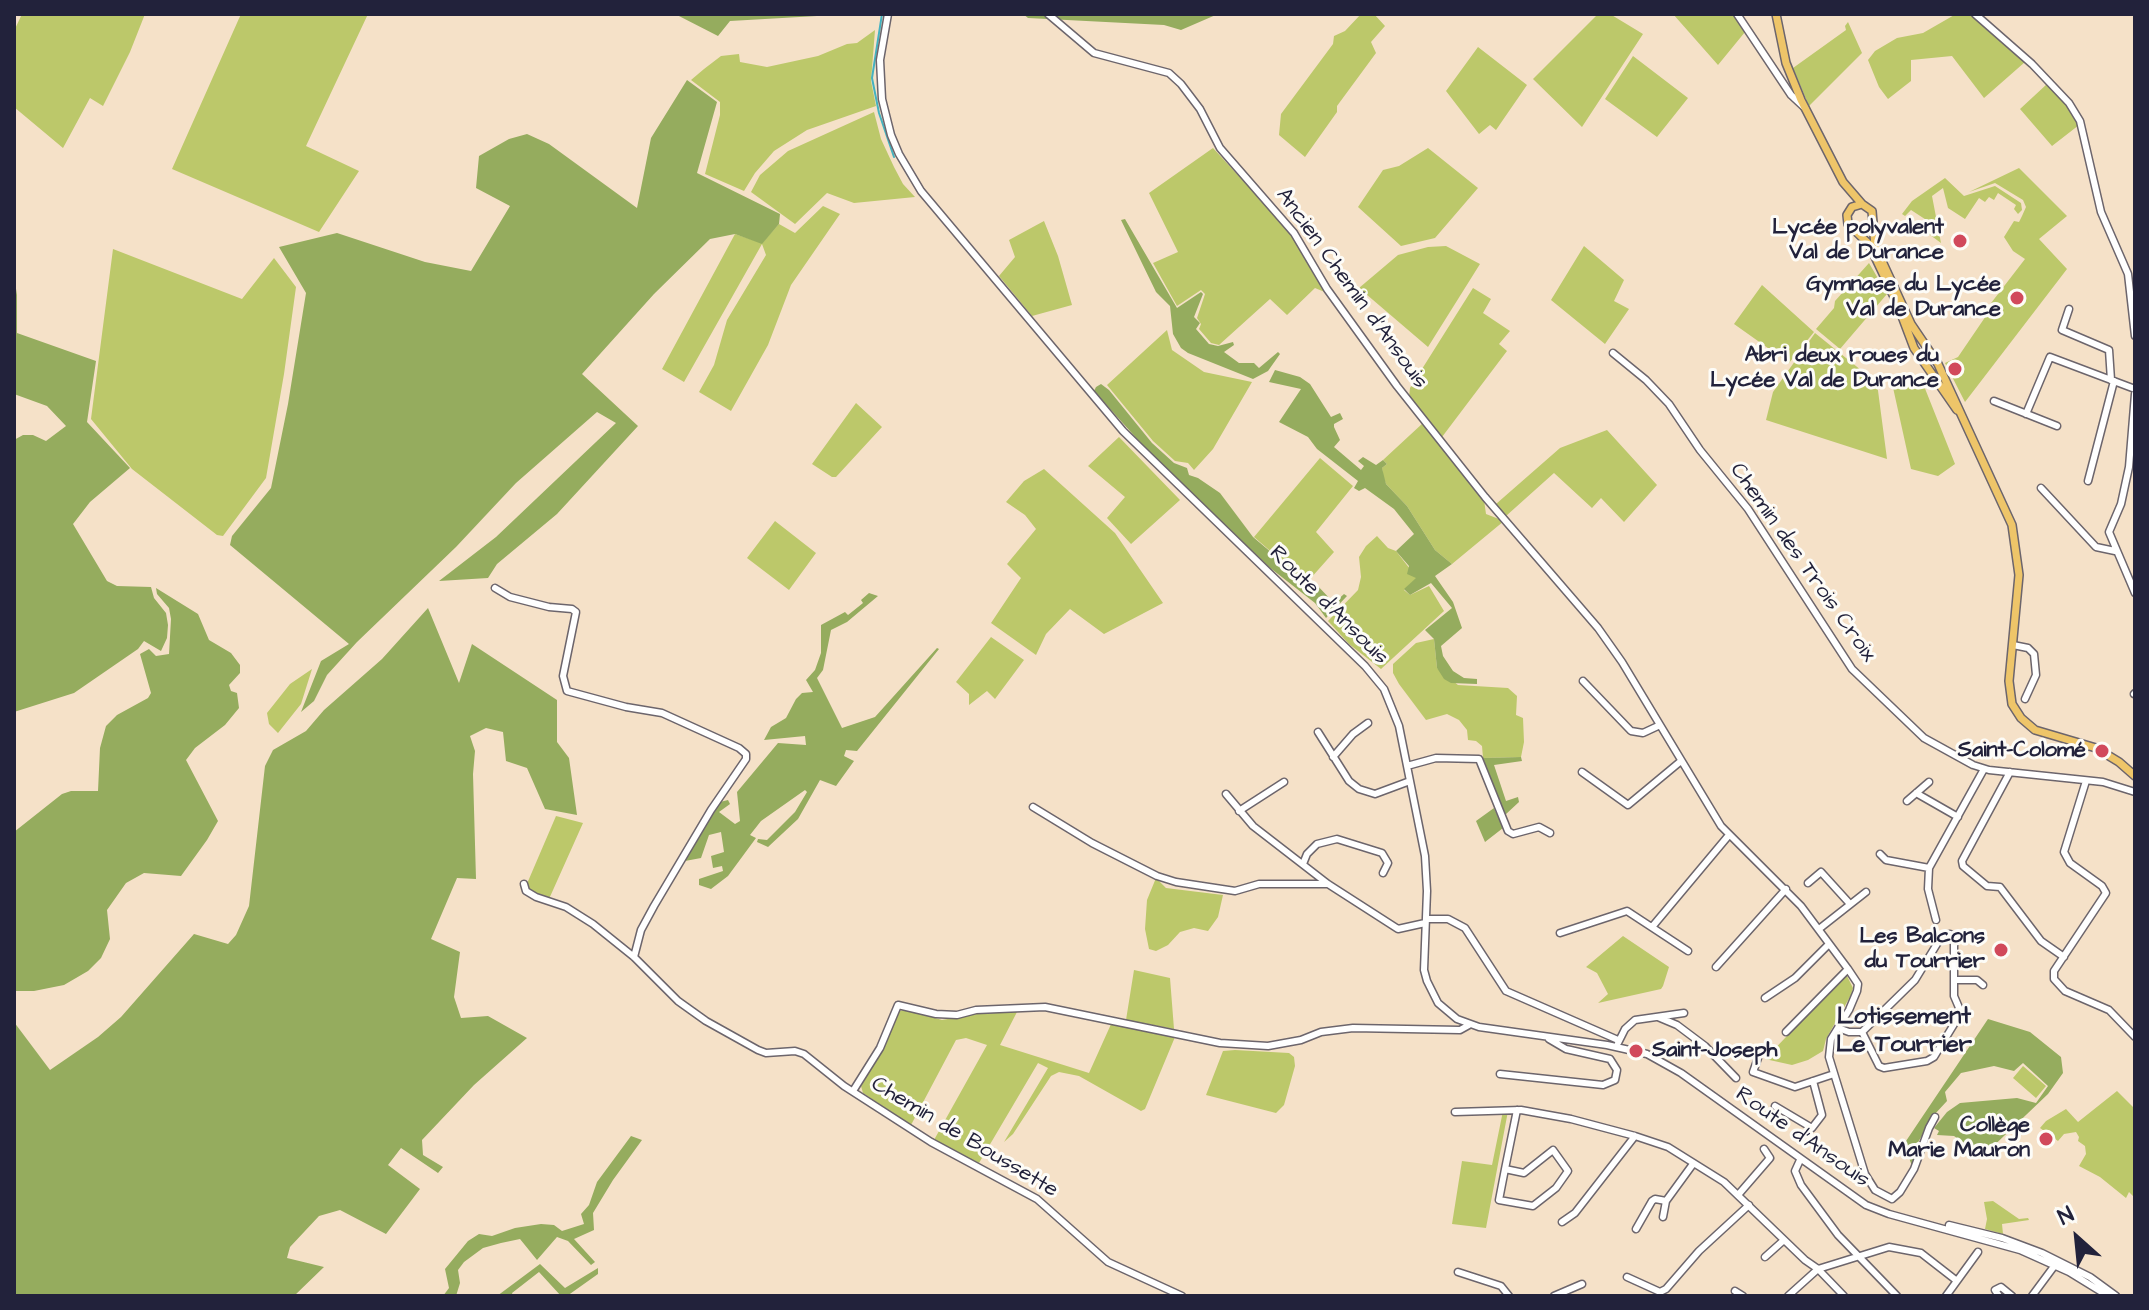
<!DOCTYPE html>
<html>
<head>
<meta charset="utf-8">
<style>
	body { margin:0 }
	#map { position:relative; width:2149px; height:1310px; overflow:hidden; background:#f5e1c8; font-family:"Architects Daughter",sans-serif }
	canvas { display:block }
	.frame { position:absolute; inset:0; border:16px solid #22223b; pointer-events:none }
	.north { position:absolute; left:2037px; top:1198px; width:80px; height:80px; -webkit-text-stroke:6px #fdfcf7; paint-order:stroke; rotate:333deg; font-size:22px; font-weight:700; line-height:32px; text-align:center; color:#22223b }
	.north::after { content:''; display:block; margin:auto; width:28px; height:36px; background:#22223b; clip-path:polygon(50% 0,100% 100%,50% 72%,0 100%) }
</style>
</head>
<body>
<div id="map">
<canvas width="2149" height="1310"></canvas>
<div class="frame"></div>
<div class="north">N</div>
</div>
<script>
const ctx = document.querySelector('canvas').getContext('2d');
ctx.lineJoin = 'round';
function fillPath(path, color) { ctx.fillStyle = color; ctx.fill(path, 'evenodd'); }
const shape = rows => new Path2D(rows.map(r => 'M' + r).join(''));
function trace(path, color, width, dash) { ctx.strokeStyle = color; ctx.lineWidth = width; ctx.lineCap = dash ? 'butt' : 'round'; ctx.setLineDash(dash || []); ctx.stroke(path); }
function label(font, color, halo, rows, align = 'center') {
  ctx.font = font + ' "Architects Daughter",sans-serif'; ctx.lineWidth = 6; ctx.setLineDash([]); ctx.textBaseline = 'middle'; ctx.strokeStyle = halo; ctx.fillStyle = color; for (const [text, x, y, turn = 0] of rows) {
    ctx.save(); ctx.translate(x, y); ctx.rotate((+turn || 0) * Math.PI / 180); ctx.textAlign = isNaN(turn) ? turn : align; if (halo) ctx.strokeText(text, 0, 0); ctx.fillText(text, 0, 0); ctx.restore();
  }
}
fillPath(shape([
	[22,14,145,14,130,52,103,106,90,98,63,148,14,107,14,31],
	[241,14,368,14,306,146,359,171,319,232,172,169],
	[1361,14,1374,14,1385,26,1371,42,1376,53,1337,106,1337,112,1305,157,1279,135,1281,114,1333,44,1334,36,1345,31],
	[1598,14,1610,14,1643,34,1582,127,1533,79],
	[1673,14,1733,14,1745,32,1718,65],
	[1956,14,1971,14,2003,40,2025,62,1984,98,1952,56,1911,60,1911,81,1888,99,1879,87,1868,60,1875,51,1897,38,1923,33],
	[1848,22,1862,53,1809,106,1793,68,1846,30,1845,26],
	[875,30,871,81,876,106,807,130,774,151,755,173,744,191,705,174,720,115,720,102,691,80,704,69,721,56,739,54,740,62,767,67,818,56,847,44,857,43],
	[1478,47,1527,85,1496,130,1490,125,1479,134,1446,91],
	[1633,56,1688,98,1657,137,1605,99],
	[2047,84,2073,113,2079,125,2052,146,2020,109],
	[874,112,881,139,894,167,903,184,915,197,854,203,827,193,795,224,751,192,760,175,788,151],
	[1213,148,1291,233,1327,293,1315,288,1287,315,1270,299,1219,345,1211,343,1199,329,1201,324,1197,318,1205,294,1201,290,1177,306,1153,263,1178,252,1149,193],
	[1428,148,1478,188,1435,238,1401,246,1358,207,1383,170,1399,166],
	[2019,168,2067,216,2039,239,2067,269,1965,402,1945,363,1958,357,1990,310,1988,307,2025,259,2013,251,2004,237,2014,221,2019,222,2022,216,2026,207,2023,200,1995,183,1969,192],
	[1945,178,1964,196,1995,186,2021,203,2022,210,2018,214,2014,209,2016,205,1998,193,1994,200,1989,197,1985,202,1979,198,1965,219,1948,208,1943,188,1932,196,1941,243,1926,232,1931,223,1911,210,1905,216,1902,214,1912,201],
	[823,206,840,214,791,285,768,345,731,411,699,392,714,365,727,320,766,255,762,244,684,382,662,369,735,234,762,243,779,224,795,233],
	[1044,221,1058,256,1072,305,1032,316,999,276,1015,257,1009,240],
	[1446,246,1480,264,1428,347,1359,288,1398,255,1428,247],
	[1584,246,1624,280,1614,301,1629,309,1605,344,1551,300],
	[113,249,242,299,274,258,296,287,284,374,266,478,223,536,217,535,132,469,91,419],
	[1869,263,1887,294,1840,349,1816,329,1834,308,1835,301],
	[1762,285,1814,332,1789,363,1734,324],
	[1473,288,1491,299,1483,313,1510,331,1499,344,1507,351,1442,437,1409,397,1410,388],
	[1167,330,1172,350,1204,372,1252,382,1213,449,1194,470,1188,463,1175,461,1153,441,1107,385],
	[1815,333,1877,383,1887,459,1766,420,1773,392],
	[1892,383,1924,386,1955,464,1938,476,1911,469],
	[856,403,882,427,836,477,832,477,812,464],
	[1423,423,1484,500,1486,514,1504,521,1452,564,1435,550,1407,506,1386,484,1383,476,1382,468,1387,464,1383,460],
	[1607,430,1657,485,1624,522,1601,498,1592,508,1554,473,1506,516,1496,504,1560,448],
	[1119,437,1180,500,1131,544,1107,518,1125,497,1088,466],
	[1320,458,1353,486,1316,532,1334,552,1310,579,1304,580,1254,537],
	[1044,469,1115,533,1163,603,1104,634,1070,609,1046,634,1036,655,991,623,1021,578,1007,564,1036,529,1025,515,1006,502,1024,481],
	[775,521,816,553,789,590,747,558],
	[1377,536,1388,548,1396,551,1417,578,1404,590,1410,595,1429,586,1444,611,1381,669,1349,644,1328,621,1358,590,1361,577,1359,557,1366,546],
	[991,637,1024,660,995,699,987,691,969,705,969,694,956,682],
	[1434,639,1437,668,1458,685,1508,688,1517,696,1516,715,1523,718,1524,742,1521,757,1483,758,1482,746,1476,741,1468,740,1467,730,1459,720,1447,714,1426,720,1399,684,1393,673,1393,664,1416,643],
	[312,669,301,704,278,733,269,724,267,713,290,684],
	[556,816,583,823,549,899,537,896,526,886],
	[1156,878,1166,888,1223,895,1218,917,1208,931,1194,928,1180,932,1168,945,1156,951,1149,949,1145,929,1147,900],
	[1623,936,1669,967,1663,986,1661,989,1598,1003,1608,994,1597,973,1586,967],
	[1134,970,1170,978,1174,1029,1126,1020],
	[1846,974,1853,988,1851,995,1826,1039,1823,1051,1808,1060,1792,1065,1765,1059],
	[905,1009,942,1020,981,1013,1017,1012,1000,1045,1089,1073,1112,1022,1175,1037,1145,1109,1141,1111,1079,1076,1059,1072,1051,1076,1013,1134,1004,1142,1048,1068,1038,1063,979,1163,934,1140,987,1045,966,1038,956,1040,911,1125,863,1093,861,1086,890,1030,896,1013],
	[1235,1050,1289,1053,1294,1057,1295,1066,1284,1105,1276,1113,1206,1095,1223,1051],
	[2023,1066,2046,1086,2036,1098,2013,1078],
	[2117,1091,2135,1109,2135,1198,2129,1192,2126,1198,2100,1177,2079,1166,2086,1154,2085,1146,2078,1141,2079,1137,2076,1132,2064,1134,2058,1141,2040,1128,2046,1121,2066,1109,2078,1122],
	[1503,1111,1508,1111,1486,1228,1452,1224,1462,1161,1492,1165],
	[1993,1201,2019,1219,2028,1218,2029,1220,2002,1224,2003,1234,1985,1229,1987,1219,1984,1202]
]), '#bcc86a');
fillPath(shape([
	[675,14,816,14,817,16,730,21,718,36],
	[1023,14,1218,14,1181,30,1164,25,1028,18],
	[687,80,717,102,697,173,780,214,779,224,762,244,735,234,710,239,654,294,582,374,638,426,557,514,497,564,488,578,439,581,496,537,616,423,597,412,516,483,456,547,357,642,327,675,314,701,301,712,321,661,349,644,230,545,232,536,271,488,288,404,306,293,279,247,337,233,425,262,471,271,510,206,476,188,479,156,509,139,527,134,549,144,637,208,651,138],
	[1125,219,1177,308,1201,292,1203,294,1194,317,1200,323,1196,329,1209,344,1218,346,1233,342,1234,345,1224,352,1239,363,1254,363,1259,368,1278,352,1280,354,1268,371,1253,379,1188,353,1181,348,1173,334,1170,306,1156,292,1121,220],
	[14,276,17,295,17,333,96,361,87,422,130,468,90,502,73,524,107,581,117,586,151,587,154,598,166,613,168,625,167,638,161,651,144,641,138,649,74,693,14,712,14,440,23,435,33,435,46,441,66,426,47,406,14,394],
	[1275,370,1300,377,1310,384,1331,417,1340,413,1343,419,1334,424,1334,427,1340,440,1334,447,1361,470,1364,466,1358,461,1363,457,1376,465,1383,460,1387,464,1382,468,1386,484,1407,506,1435,550,1452,564,1435,576,1453,602,1462,628,1441,646,1443,656,1453,671,1464,678,1477,679,1477,684,1451,683,1444,679,1437,668,1434,639,1425,630,1452,608,1431,583,1410,595,1404,589,1416,578,1407,574,1409,566,1396,551,1414,534,1394,509,1365,488,1359,491,1354,488,1358,481,1317,449,1308,437,1279,422,1301,389,1269,382],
	[1101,384,1109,390,1152,443,1174,463,1187,468,1189,475,1198,478,1220,493,1253,537,1304,580,1314,582,1334,603,1344,594,1347,596,1326,618,1315,603,1269,567,1147,450,1094,391,1096,387],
	[156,588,198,614,209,640,231,653,240,665,240,673,229,685,231,691,237,693,239,708,225,725,195,748,186,760,218,821,207,840,181,876,144,873,126,883,107,910,110,939,101,958,88,971,64,985,34,991,15,991,14,832,62,794,71,791,98,791,100,748,106,726,117,715,148,698,151,693,140,654,149,649,156,656,169,654,171,619,169,608,157,594],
	[869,593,878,596,847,622,831,630,823,670,817,678,842,728,875,717,937,648,939,649,857,751,846,750,844,756,854,761,836,786,820,780,798,819,768,847,757,842,758,839,767,840,795,812,807,792,805,790,761,821,750,835,756,838,728,876,711,889,699,885,699,879,723,871,722,866,713,868,711,856,724,852,721,832,709,835,701,858,685,861,711,814,720,802,728,800,730,804,719,812,735,824,740,821,737,792,778,743,806,745,805,736,764,740,771,727,786,718,796,699,802,693,813,692,806,680,815,670,821,653,821,625,845,612,848,615,863,603,861,600],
	[428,608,459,683,472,644,557,700,557,742,569,758,577,815,545,809,527,768,506,761,503,732,486,728,470,736,475,751,473,774,476,879,457,878,431,939,460,952,454,997,461,1018,488,1016,527,1038,474,1085,422,1140,423,1155,443,1167,438,1173,401,1148,388,1165,420,1189,386,1234,340,1210,319,1216,290,1247,287,1258,324,1267,294,1296,14,1296,14,1022,50,1070,98,1037,121,1017,194,934,228,944,236,935,249,906,265,766,273,750,306,731,324,710,382,659],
	[1521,757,1522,761,1494,765,1506,801,1518,797,1519,802,1505,815,1483,758],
	[1494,808,1503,828,1485,842,1476,821],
	[1988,1019,2030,1032,2061,1057,2063,1073,2048,1094,1983,1156,1954,1136,1937,1135,1939,1131,1934,1128,1947,1112,1960,1103,2017,1098,2036,1103,2048,1086,2023,1063,2014,1071,1994,1066,1961,1073,1945,1092,1947,1101,1934,1115,1917,1144,1912,1166,1904,1144],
	[631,1136,642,1140,613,1180,593,1213,594,1230,574,1239,595,1262,591,1265,568,1241,557,1237,537,1260,520,1239,501,1243,483,1248,464,1262,458,1270,460,1283,456,1296,443,1296,449,1288,445,1269,468,1241,479,1234,492,1236,515,1228,541,1224,554,1225,562,1231,584,1224,581,1214,589,1205,597,1182],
	[540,1264,565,1288,598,1268,598,1274,567,1296,561,1296,539,1272,512,1293,513,1296,497,1296]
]), '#95ac5e');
trace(shape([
	[882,14,872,78,879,113,894,157]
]), '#44b2c0', 2);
const minor = shape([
	[888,14,880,60,882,99,891,135,899,154,921,191,1123,431,1365,666,1384,689,1399,726,1425,856,1427,891,1424,970,1427,981,1438,1003,1457,1019,1479,1027,1607,1045,1647,1054,1681,1073,1866,1205,1889,1214,2020,1250,2069,1272,2108,1296],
	[1048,14,1094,53,1169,73,1181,84,1200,109,1220,148,1294,233,1327,289,1397,386,1485,497,1598,628,1622,662,1721,826,1801,906,1848,969,1858,984,1857,991,1849,1010,1831,1039,1829,1057,1865,1174,1875,1190,1892,1199],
	[1737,14,1791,95,1805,108],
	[1975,14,2032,64,2069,103,2080,121,2101,212,2128,274,2135,336],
	[2069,309,2062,330,2109,350,2111,380],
	[1613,353,1646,380,1669,404,1700,450,1748,509,1852,669,1924,738,1973,765,1989,770,2103,782,2135,792],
	[2135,394,2129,467,2121,504,2109,532,2135,593],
	[1994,401,2057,426],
	[2026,414,2050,357,2135,389],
	[2088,481,2114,381],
	[2041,488,2096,547,2115,551],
	[495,588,510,597,549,607,572,609,576,612,563,676,567,691,626,707,662,713,739,748,746,754,746,759,711,810,654,906,641,930,634,957],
	[2013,645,2028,648,2034,654,2036,675,2025,699],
	[1583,681,1631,731,1643,733,1658,726],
	[2134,694,2135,693],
	[1318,732,1349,781,1359,789,1375,794,1410,781],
	[1333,757,1353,734,1368,723],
	[1407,766,1436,758,1479,759,1508,831,1513,834,1539,827,1550,833],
	[1582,772,1628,805,1681,761],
	[2010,772,1962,861,1963,866,1987,886,2000,887,2041,941,2064,957],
	[2086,781,2064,852,2070,863,2102,886,2106,893,2054,971,2054,979,2065,991,2109,1010,2135,1037],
	[1916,793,1958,817],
	[1226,794,1253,826,1328,884,1398,929,1425,923],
	[1907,801,1929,782],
	[1033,807,1092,843,1157,876,1176,882,1235,891,1259,884,1328,884],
	[1239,811,1284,782],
	[1880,854,1886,860,1929,868],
	[1303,864,1307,854,1317,844,1337,839,1382,853,1388,863,1383,873],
	[1808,883,1821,872,1850,904],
	[524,884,526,891,536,897,566,907,593,924,634,957,678,1001,706,1021,758,1050,766,1053,795,1051,804,1054,844,1086,931,1142,1037,1199,1108,1262,1182,1296],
	[1426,919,1448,919,1465,928,1506,991,1618,1040],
	[1936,920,1928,889,1929,868,1984,769],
	[1652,927,1729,835],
	[1819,929,1866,892],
	[1560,933,1627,911,1688,951],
	[1950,934,1954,936,1954,996,1960,1010,1959,1016,1934,1057,1927,1061,1884,1068,1879,1066,1862,1032,1915,980,1940,939,1944,935,1950,934],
	[1716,967,1786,889],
	[1954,980,1977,980,1983,985],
	[1765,998,1795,978,1829,944],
	[1658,1017,1677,1025,1705,1046,1736,1078],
	[1838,1028,1849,1032,1862,1032],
	[1786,1032,1848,969],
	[1618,1043,1625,1029,1635,1020,1684,1013],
	[1758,1058,1753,1072,1795,1087,1834,1074],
	[1500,1074,1603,1085,1615,1080,1617,1070,1610,1059,1566,1049,1549,1039],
	[853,1091,880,1048,898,1005,936,1014,957,1015,976,1010,1045,1007,1220,1043,1268,1046,1301,1040,1321,1032,1353,1028,1460,1030,1469,1025],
	[1775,1106,1812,1128,1822,1115,1813,1081],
	[1455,1112,1521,1110,1571,1119,1635,1136,1668,1147,1724,1182,1805,1260,1818,1269,1889,1247,1921,1253,1957,1281],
	[1800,1160,1795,1171,1801,1185,1838,1235,1897,1296],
	[1505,1169,1524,1173,1553,1150,1568,1171,1556,1188,1533,1206,1499,1200,1505,1169,1517,1110],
	[1738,1195,1770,1158,1764,1149],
	[1892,1199,1900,1192,1914,1169,1929,1128,1935,1117],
	[1663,1217,1666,1201,1693,1164],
	[1562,1222,1575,1213,1635,1136],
	[1949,1225,2002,1238,2042,1253,2090,1277,2116,1296],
	[1636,1229,1652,1201,1655,1199,1666,1201],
	[1765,1257,1784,1240],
	[1458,1272,1501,1286,1509,1296],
	[1627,1277,1660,1292,1666,1289,1699,1251,1749,1205],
	[1735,1291,1743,1296],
	[1554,1296,1582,1284],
	[1788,1296,1818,1269,1844,1296],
	[1946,1296,1978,1252],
	[1999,1296,1995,1290,2001,1287,2012,1296],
	[2032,1296,2055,1265]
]);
const major = shape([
	[1776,14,1786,63,1801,100,1843,182,1862,204],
	[1957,410,1914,348,1897,303,1869,244,1848,224,1847,215,1852,207,1862,204,1872,211,1875,246,1911,324,1938,364,2012,525,2019,575,2009,681,2012,704,2021,718,2035,730,2096,748,2119,762,2135,776]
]);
trace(minor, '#6c656c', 9);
trace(major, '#6c656c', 10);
trace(minor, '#fff', 6);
trace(major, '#eec569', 7);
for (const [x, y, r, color] of [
	[1960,241,8,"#d1495b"],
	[2017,298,8,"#d1495b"],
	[1955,369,8,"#d1495b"],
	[2102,751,8,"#d1495b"],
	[2001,950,8,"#d1495b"],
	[1636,1051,8,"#d1495b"],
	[2046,1139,8,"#d1495b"]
]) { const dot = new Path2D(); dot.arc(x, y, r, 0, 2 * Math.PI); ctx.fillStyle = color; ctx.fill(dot); trace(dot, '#fdfcf7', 3); }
label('bold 22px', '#22223b', '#fdfcf7', [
	["Lycée polyvalent",1944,228],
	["Val de Durance",1944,253],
	["Gymnase du Lycée",2001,285],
	["Val de Durance",2001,310],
	["Abri deux roues du",1939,356],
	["Lycée Val de Durance",1939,381],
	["Saint-Colomé",2086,751],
	["Les Balcons",1985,937],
	["du Tourrier",1985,962],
	["Saint-Joseph",1652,1051,"left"],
	["Collège",2030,1126],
	["Marie Mauron",2030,1151]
], 'right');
label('22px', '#22223b', '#fdfcf7', [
	["Ancien Chemin d'Ansouis",1351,289,54],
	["Chemin des Trois Croix",1802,563,55],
	["Route d'Ansouis",1328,606,45],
	["Chemin de Boussette",964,1138,31],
	["Route d'Ansouis",1802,1138,35]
]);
label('bold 24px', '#22223b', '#fdfcf7', [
	["Lotissement",1904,1018],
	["Le Tourrier",1904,1046]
]);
</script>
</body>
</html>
